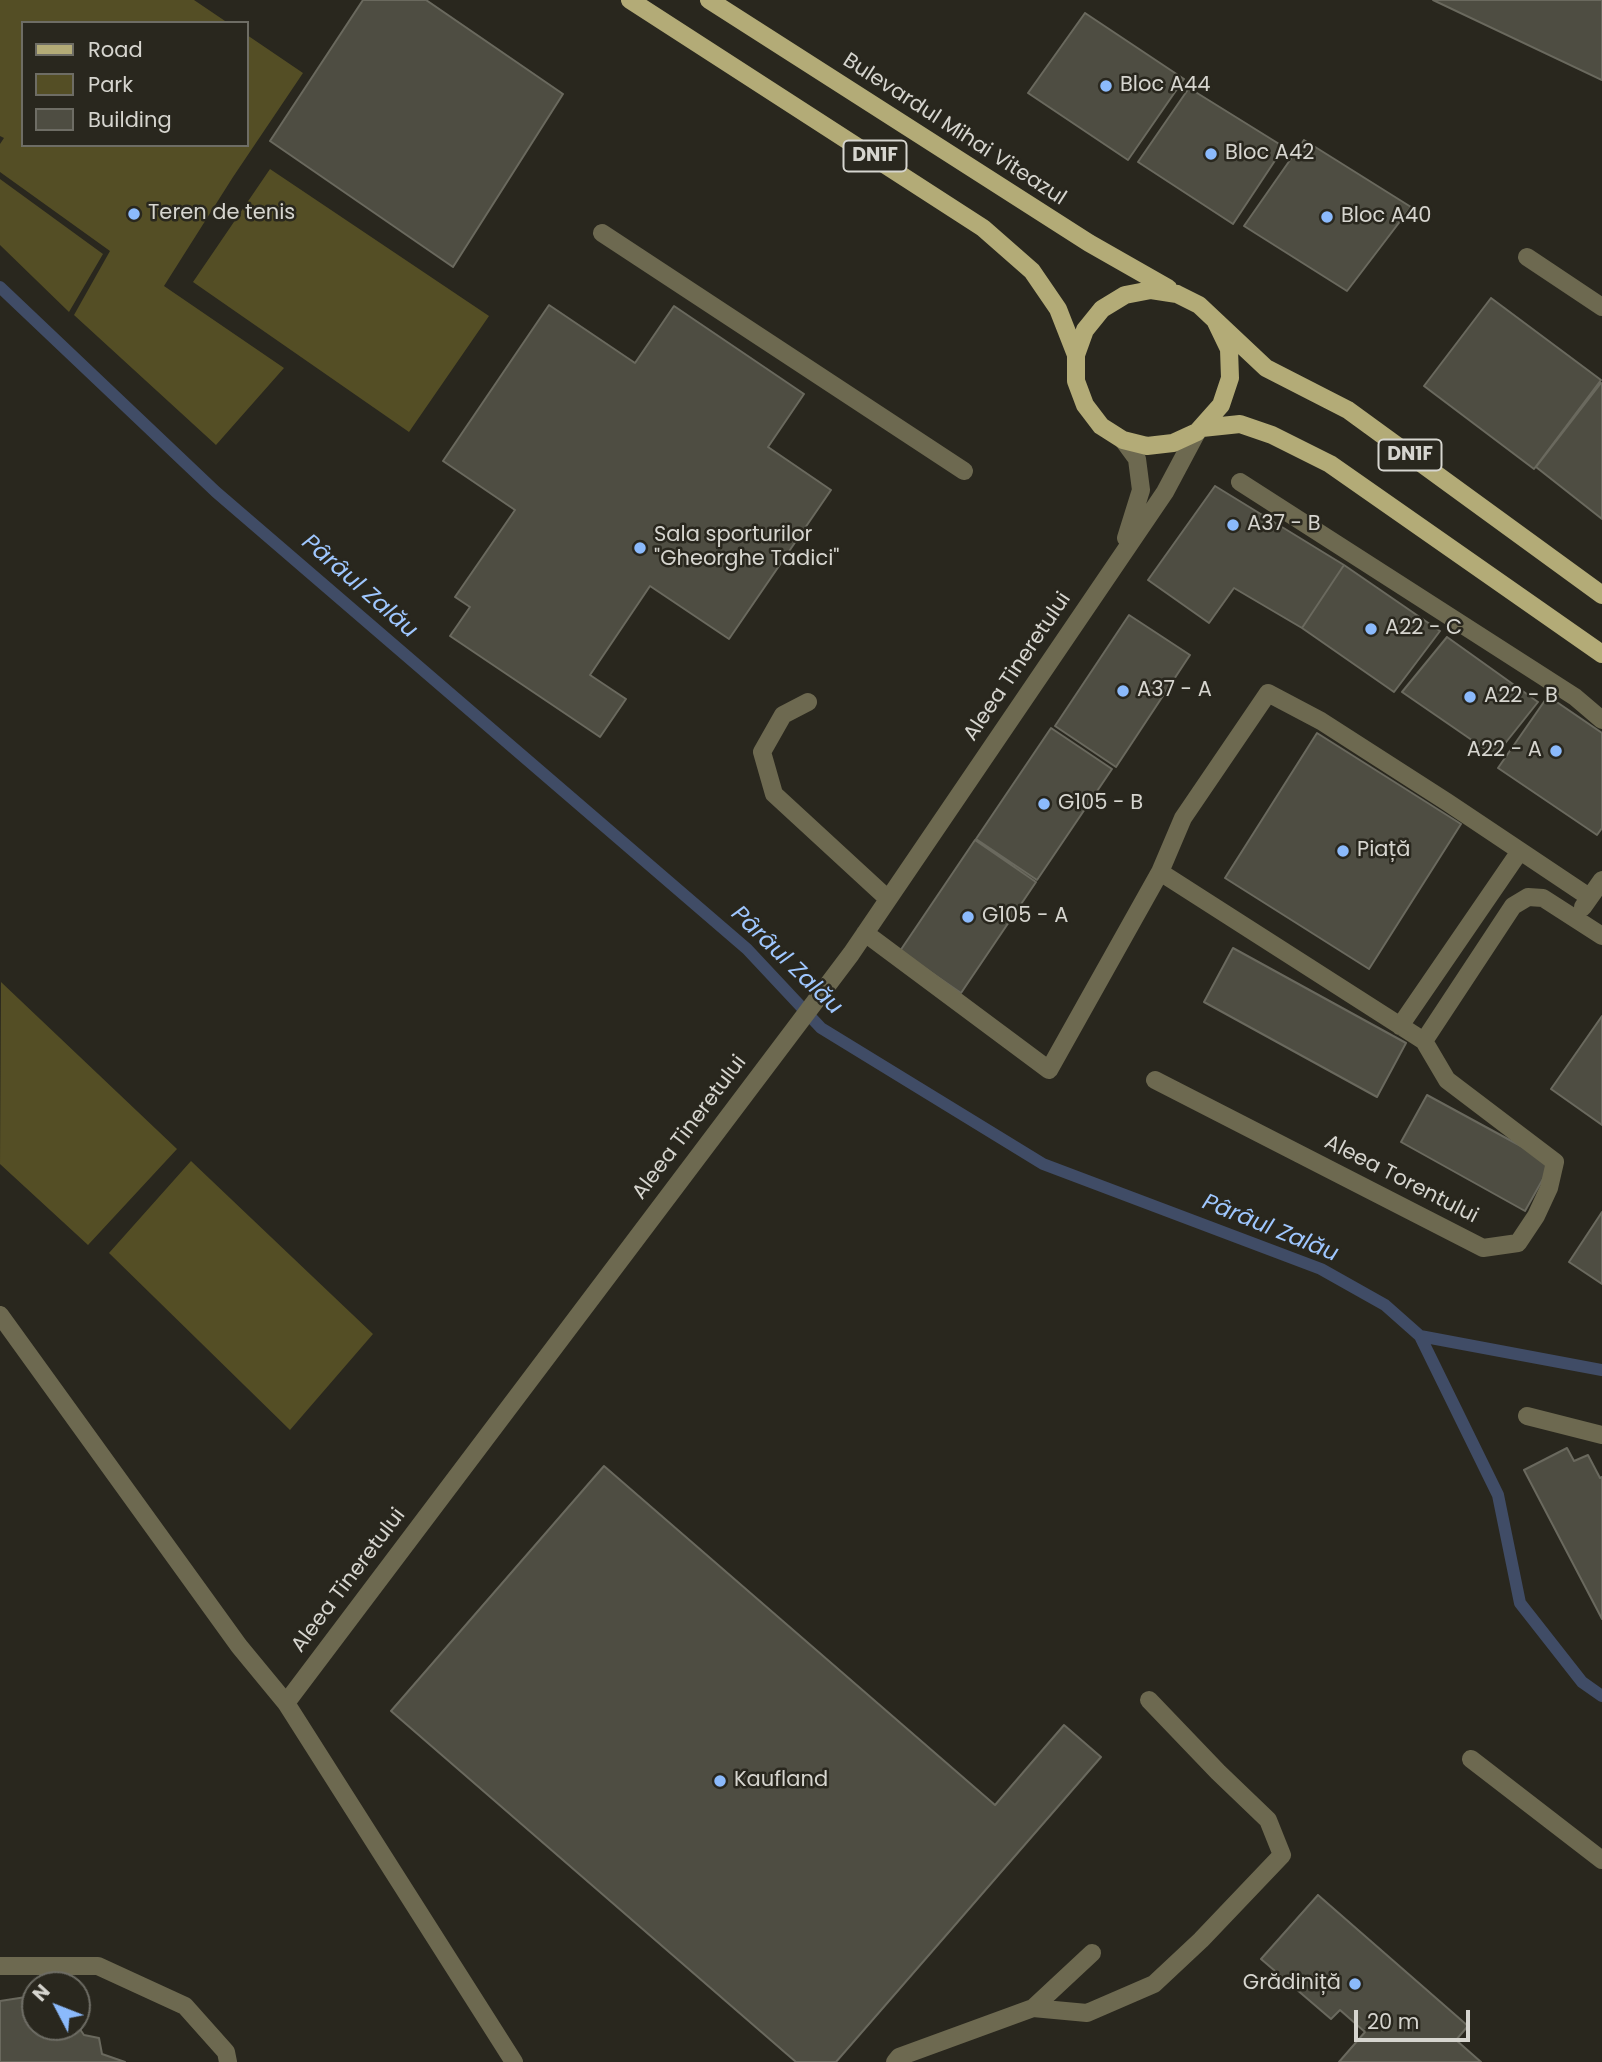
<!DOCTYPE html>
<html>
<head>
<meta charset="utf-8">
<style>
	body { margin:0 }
	#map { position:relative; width:1602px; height:2062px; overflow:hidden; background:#29271e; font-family:Poppins,sans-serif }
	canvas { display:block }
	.legend { position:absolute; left:21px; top:21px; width:228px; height:126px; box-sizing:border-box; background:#29271e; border:2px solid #6e6d65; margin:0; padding:9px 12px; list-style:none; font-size:21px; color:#d6d5cf }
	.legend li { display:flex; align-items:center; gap:14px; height:35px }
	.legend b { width:35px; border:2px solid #6e6d65 }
	.north { position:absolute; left:21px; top:1971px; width:70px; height:70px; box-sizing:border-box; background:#29271e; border:2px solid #6e6d65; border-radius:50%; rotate:312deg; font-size:19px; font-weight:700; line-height:28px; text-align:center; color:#d6d5cf }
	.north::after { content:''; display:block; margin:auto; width:24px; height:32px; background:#8bbafc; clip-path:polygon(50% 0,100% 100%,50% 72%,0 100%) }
	.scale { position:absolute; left:1354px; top:2010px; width:116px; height:32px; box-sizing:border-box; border:4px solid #d6d5cf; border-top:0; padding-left:9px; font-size:21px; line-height:24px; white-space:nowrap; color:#d6d5cf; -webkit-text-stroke:5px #29271e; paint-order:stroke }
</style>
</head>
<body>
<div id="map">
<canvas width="1602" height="2062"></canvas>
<ul class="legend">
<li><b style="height:9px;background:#b3ab77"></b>Road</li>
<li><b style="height:19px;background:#544e25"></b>Park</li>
<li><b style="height:19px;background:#4e4d42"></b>Building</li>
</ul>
<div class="north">N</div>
<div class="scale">20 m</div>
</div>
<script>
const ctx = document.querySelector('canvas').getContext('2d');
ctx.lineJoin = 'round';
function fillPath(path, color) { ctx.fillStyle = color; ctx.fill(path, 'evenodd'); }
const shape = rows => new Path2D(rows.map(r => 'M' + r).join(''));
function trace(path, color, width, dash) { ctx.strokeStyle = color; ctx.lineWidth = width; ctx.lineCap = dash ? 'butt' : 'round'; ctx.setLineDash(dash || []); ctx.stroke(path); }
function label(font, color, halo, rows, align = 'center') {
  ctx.font = font + ' Poppins,sans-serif'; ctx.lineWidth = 5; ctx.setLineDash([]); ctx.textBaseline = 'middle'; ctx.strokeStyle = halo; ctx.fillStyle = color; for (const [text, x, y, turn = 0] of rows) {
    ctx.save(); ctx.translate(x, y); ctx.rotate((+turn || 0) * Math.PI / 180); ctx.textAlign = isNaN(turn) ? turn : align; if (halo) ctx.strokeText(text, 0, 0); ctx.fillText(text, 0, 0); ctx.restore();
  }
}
fillPath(shape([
	[0,0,194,0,228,23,23,23,23,145,247,145,247,35,303,73,233,177,164,286,284,368,216,445,74,315,110,251,0,172,0,144,4,138,0,136],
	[270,169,489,316,409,432,193,282],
	[0,179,103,254,69,312,0,245],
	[1,982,177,1149,88,1245,0,1164],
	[191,1161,373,1334,290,1430,109,1253]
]), '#544e25');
trace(shape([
	[0,287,216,492,747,949,821,1028,1043,1164,1321,1269,1385,1305,1420,1336,1498,1495,1520,1603,1582,1682,1602,1696],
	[1420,1336,1602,1370]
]), '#404c66', 12);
const building = shape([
	[363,0,426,0,563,94,453,267,270,141,363,0],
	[1433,0,1602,0,1602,80,1433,0],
	[1085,13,1184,79,1128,160,1028,93,1085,13],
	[1189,88,1284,147,1233,224,1138,162,1189,88],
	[1304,140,1411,207,1347,291,1244,226,1304,140],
	[1491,298,1601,380,1534,469,1424,386,1491,298],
	[549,305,635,363,674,306,804,394,768,447,831,490,729,639,650,586,590,675,626,699,600,737,450,636,470,607,455,597,515,510,443,461,549,305],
	[1601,383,1602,384,1602,519,1536,467,1601,383],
	[1215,486,1344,565,1302,628,1234,588,1209,623,1148,580,1215,486],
	[1344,565,1440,631,1394,692,1302,628,1344,565],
	[1129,615,1190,655,1116,767,1055,726,1129,615],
	[1447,637,1538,702,1495,756,1402,692,1447,637],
	[1548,696,1602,733,1602,828,1597,835,1498,768,1548,696],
	[1051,728,1112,769,1037,880,976,839,1051,728],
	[1317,733,1461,824,1369,969,1225,878,1317,733],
	[975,840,1036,882,961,993,900,951,975,840],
	[1233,948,1406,1043,1377,1097,1204,1002,1233,948],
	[1602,1016,1602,1125,1551,1089,1602,1016],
	[1427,1095,1552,1163,1525,1211,1401,1142,1427,1095],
	[1602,1212,1602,1284,1569,1262,1602,1212],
	[1567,1448,1574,1461,1588,1455,1600,1478,1602,1477,1602,1619,1524,1470,1567,1448],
	[604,1466,995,1805,1064,1725,1101,1757,836,2062,796,2062,391,1711,604,1466],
	[1318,1895,1468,2026,1456,2040,1481,2062,1339,2062,1365,2032,1340,2010,1331,2019,1261,1959,1318,1895],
	[26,1997,35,1998,35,2027,77,2027,77,2025,84,2035,99,2038,102,2054,125,2062,0,2062,0,2001,26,1997]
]);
fillPath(building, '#4e4d42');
trace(building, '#6a695e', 2);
trace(shape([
	[602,233,964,471],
	[1527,257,1602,307],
	[1123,440,1137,459,1141,490,1126,538],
	[1240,482,1575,697,1602,720],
	[808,702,783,715,762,752,774,794,888,899],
	[1160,872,1424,1041],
	[1583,907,1602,880],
	[865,933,1049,1070,1160,872,1183,818,1268,693,1321,721,1447,802,1589,897],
	[1400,1026,1520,851],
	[1155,1080,1483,1248,1518,1243,1536,1216,1549,1188,1555,1162,1447,1080,1424,1041,1513,906,1528,897,1543,898,1602,936],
	[0,1315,239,1646,286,1703,514,2062],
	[1527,1416,1602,1435],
	[286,1703,851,954,1165,492,1197,432],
	[1471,1759,1602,1860],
	[0,1966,98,1966,185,2006,226,2052,228,2062],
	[1033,2008,1087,2013,1154,1984,1201,1940,1282,1855,1268,1820,1218,1772,1149,1700],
	[895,2062,899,2057,1033,2008,1092,1953]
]), '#6d6950', 18);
trace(shape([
	[630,0,983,228,1032,271,1058,309,1076,355],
	[709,0,1089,243,1168,288],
	[1216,322,1229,349,1230,378,1221,405,1197,432,1173,443,1147,446,1123,440,1101,426,1085,405,1076,381,1076,355,1085,330,1102,309,1125,295,1151,290,1177,294,1199,305,1266,368,1348,410,1602,595],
	[1202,428,1240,424,1272,435,1330,464,1602,654]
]), '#b3ab77', 18);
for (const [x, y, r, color] of [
	[1106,86,7,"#8bbafc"],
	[1211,154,7,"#8bbafc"],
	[134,214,7,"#8bbafc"],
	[1327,217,7,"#8bbafc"],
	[1233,525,7,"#8bbafc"],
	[640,548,7,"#8bbafc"],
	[1371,629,7,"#8bbafc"],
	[1123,691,7,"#8bbafc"],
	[1470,697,7,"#8bbafc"],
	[1556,751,7,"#8bbafc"],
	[1044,804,7,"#8bbafc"],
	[1343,851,7,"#8bbafc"],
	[968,917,7,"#8bbafc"],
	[720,1781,7,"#8bbafc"],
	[1355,1984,7,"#8bbafc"]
]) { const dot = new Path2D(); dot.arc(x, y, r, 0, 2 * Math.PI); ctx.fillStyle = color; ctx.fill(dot); trace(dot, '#29271e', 2.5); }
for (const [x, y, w] of [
	[875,156,63],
	[1410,455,63]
]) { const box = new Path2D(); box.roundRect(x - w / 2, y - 15.5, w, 31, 5); ctx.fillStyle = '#29271e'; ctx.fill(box); trace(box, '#d6d5cf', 2); }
label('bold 19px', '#d6d5cf', null, [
	["DN1F",875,156],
	["DN1F",1410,455]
]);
label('21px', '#d6d5cf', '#29271e', [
	["Bloc A44",1120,86],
	["Bloc A42",1225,154],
	["Teren de tenis",148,214],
	["Bloc A40",1341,217],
	["A37 - B",1247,525],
	["Sala sporturilor",654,536],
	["\"Gheorghe Tadici\"",654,560],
	["A22 - C",1385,629],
	["A37 - A",1137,691],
	["A22 - B",1484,697],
	["A22 - A",1542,751,"right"],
	["G105 - B",1058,804],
	["Piață",1357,851],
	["G105 - A",982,917],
	["Kaufland",734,1781],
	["Grădiniță",1341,1984,"right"]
], 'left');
label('21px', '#d6d5cf', '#29271e', [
	["Bulevardul Mihai Viteazul",954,130,33],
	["Aleea Tineretului",1018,667,-56],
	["Aleea Tineretului",690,1128,-53],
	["Aleea Torentului",1401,1180,27],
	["Aleea Tineretului",349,1581,-53]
]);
label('italic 23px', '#9fc7ff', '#29271e', [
	["Pârâul Zalău",359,587,41],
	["Pârâul Zalău",786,961,44],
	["Pârâul Zalău",1270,1229,22]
]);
</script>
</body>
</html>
